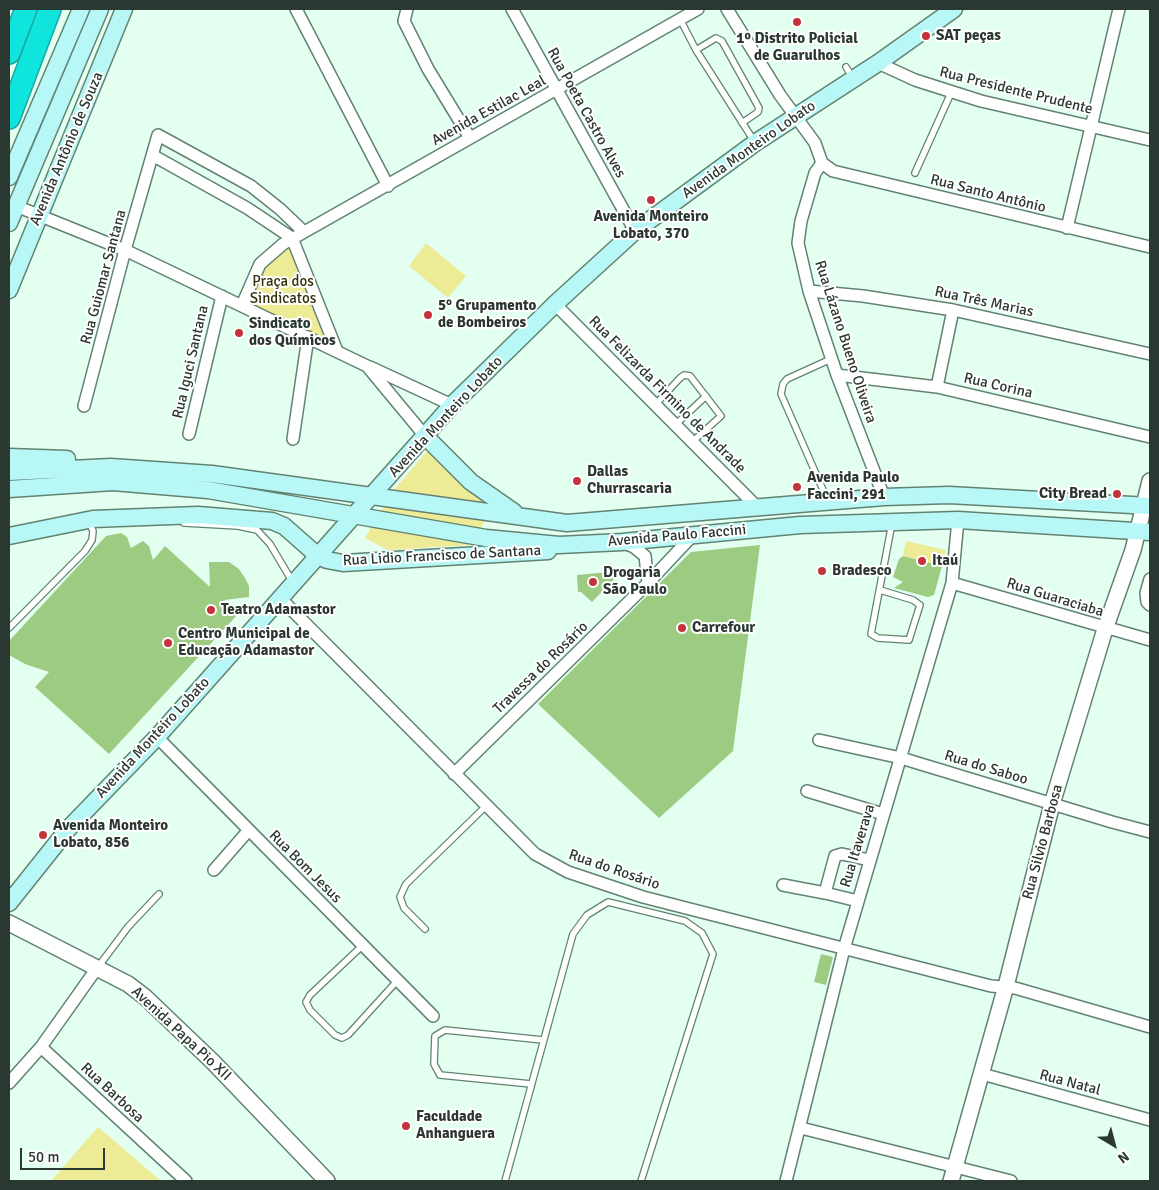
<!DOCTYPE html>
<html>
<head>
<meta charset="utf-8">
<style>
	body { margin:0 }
	#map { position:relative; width:1159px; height:1190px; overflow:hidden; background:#e3fff0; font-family:Signika,sans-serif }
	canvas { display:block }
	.frame { position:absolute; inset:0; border:10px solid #2b3831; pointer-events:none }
	.north { position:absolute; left:1089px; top:1120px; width:50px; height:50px; -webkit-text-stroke:4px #fff; paint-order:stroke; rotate:143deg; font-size:14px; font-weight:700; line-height:20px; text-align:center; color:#2b3831 }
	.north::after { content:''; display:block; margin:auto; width:18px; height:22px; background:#2b3831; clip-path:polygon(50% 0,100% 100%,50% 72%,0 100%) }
	.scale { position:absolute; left:20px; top:1148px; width:85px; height:22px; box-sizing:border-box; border:2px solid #2b3831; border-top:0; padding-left:6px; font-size:15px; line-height:18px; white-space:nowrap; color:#2b3831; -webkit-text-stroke:4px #fff; paint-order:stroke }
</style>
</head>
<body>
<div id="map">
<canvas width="1159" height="1190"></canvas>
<div class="frame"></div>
<div class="north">N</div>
<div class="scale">50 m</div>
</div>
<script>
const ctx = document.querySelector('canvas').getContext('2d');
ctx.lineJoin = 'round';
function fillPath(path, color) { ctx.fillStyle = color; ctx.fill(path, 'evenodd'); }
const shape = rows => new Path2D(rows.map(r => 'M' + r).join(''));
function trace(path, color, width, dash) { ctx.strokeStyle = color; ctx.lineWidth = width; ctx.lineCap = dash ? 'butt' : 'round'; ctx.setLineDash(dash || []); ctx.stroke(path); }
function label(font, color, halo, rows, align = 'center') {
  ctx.font = font + ' Signika,sans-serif'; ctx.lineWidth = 4; ctx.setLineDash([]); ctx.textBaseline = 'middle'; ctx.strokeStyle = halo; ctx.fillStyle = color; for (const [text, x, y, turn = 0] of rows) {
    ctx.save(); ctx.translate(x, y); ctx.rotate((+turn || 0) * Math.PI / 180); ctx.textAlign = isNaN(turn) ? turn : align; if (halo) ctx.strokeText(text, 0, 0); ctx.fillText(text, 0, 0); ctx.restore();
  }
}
fillPath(shape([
	[426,243,466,276,448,298,409,266],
	[294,244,329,341,247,302,270,260],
	[428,450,460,484,494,507,470,545,388,550,365,538,393,491],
	[906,541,946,550,942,566,903,556],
	[98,1127,161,1181,51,1181]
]), '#eeeb97');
fillPath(shape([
	[121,533,127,537,131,548,143,541,149,546,153,560,165,546,210,587,209,562,229,562,239,569,245,578,249,586,249,597,224,600,239,613,109,754,35,687,49,672,25,664,9,655,9,641,106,536],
	[760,545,733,751,659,818,538,704,691,552],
	[903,556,942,566,934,595,928,597,894,588,903,582,893,577,899,559],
	[609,572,615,578,592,602,581,592,578,592,577,575],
	[821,954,833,957,826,985,814,982]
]), '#9dcb81');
const service = shape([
	[680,19,696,50,754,141],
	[696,50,716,38,722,41,759,108,758,112,742,123],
	[846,67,852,77],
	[915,173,951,93],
	[655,405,680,378,684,375,690,376,721,416,692,442],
	[675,425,706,396],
	[827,499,781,394,783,384,787,379,831,359],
	[184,523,238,526,257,530,270,544,292,581],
	[880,590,913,600,920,605,909,640,878,638,871,634,892,523],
	[9,628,85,551,92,540,93,531,89,522],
	[425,929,404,908,400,897,406,884,485,807],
	[362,946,310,995,306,1002,310,1010,335,1035,342,1038,348,1035,397,981],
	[98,967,128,927,159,894],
	[531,1084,440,1075,434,1064,435,1036,445,1030,543,1040],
	[505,1181,573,934,587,915,608,902,685,921,702,933,713,954,641,1181]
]);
const minor = shape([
	[296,9,388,186],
	[407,9,404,21,428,69,470,138],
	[512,9,635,231],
	[727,9,780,95,815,143,822,163],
	[878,63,915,80,981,101,1150,140],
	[154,156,247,208,292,238],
	[822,163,815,173,801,221,798,243,809,291,837,375,884,497],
	[822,163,833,171,1150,247],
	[16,206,125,250,367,366,425,436],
	[1067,228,1119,9],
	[292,238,337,351],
	[809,291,863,296,953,310,1150,354],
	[555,304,757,507],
	[242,305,260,264,283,244,698,9],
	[370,367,452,405],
	[837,375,937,387,1150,437],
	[937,387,953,310],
	[84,406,125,250,158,135,251,186,280,209,303,231],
	[189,434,222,296],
	[293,439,308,337],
	[624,543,634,547,645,556,648,583],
	[1150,579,1146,593,1147,602,1150,605],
	[952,583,1150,640],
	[281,599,535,854,568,872,643,897,991,986,1015,988,1150,1027],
	[157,737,433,1016],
	[819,740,901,758,1112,822,1150,832],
	[454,774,648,583,694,534],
	[807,791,883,814],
	[214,870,248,831],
	[783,885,825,893,835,856,842,854,869,860],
	[825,893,858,901],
	[41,1047,186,1181],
	[982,1074,1150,1120],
	[9,1083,41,1047,97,968],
	[801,1128,1011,1181],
	[786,1181,844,949,952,583,958,520]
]);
const tertiary = shape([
	[9,923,128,984,145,997,213,1062,327,1181],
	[951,1181,1006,986,1052,804,1105,629,1133,550,1150,481]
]);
const secondary = shape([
	[9,177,81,9],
	[9,223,100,9],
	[9,290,124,9],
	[425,436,471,482,514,512],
	[9,457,67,459],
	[9,472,111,467,212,474,567,523,884,497,949,495,1150,506],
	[9,489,113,482,208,490,486,538,559,545,622,542,800,525,958,520,1150,532],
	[9,536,93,519,198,515,272,521,284,526,318,556,327,560,343,563,548,551],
	[9,903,68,829,157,737,452,405,555,304,635,231,755,143,878,63,954,9]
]);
const motorway = shape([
	[9,53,26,9],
	[9,118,50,9]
]);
trace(service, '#628272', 8);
trace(minor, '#628272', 14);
trace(tertiary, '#628272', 18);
trace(secondary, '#628272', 19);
trace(motorway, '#19a8a1', 24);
trace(service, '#fff', 5.5);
trace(minor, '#fff', 11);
trace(tertiary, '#fff', 15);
trace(secondary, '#b7f7f5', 16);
trace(motorway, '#10e5dd', 21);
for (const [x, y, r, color] of [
	[797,22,5,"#c2333c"],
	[926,36,5,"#c2333c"],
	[651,200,5,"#c2333c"],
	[428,315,5,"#c2333c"],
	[239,333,5,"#c2333c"],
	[577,481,5,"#c2333c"],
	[797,487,5,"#c2333c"],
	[1117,494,5,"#c2333c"],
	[922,561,5,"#c2333c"],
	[822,571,5,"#c2333c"],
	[593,582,5,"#c2333c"],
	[211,610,5,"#c2333c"],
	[682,628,5,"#c2333c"],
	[168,643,5,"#c2333c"],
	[43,835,5,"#c2333c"],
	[406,1126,5,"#c2333c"]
]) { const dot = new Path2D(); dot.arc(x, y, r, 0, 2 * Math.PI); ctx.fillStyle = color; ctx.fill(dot); trace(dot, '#fff', 2); }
label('bold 15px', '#2b3831', '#fff', [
	["SAT peças",936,36],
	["1º Distrito Policial",797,39,"center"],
	["de Guarulhos",797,56,"center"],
	["Avenida Monteiro",651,217,"center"],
	["Lobato, 370",651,234,"center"],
	["5° Grupamento",438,306],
	["de Bombeiros",438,323],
	["Sindicato",249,324],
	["dos Químicos",249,341],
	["Dallas",587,472],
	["Churrascaria",587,489],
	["Avenida Paulo",807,478],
	["Faccini, 291",807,495],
	["City Bread",1107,494,"right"],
	["Itaú",932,561],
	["Bradesco",832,571],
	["Drogaria",603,573],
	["São Paulo",603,590],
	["Teatro Adamastor",221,610],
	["Carrefour",692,628],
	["Centro Municipal de",178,634],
	["Educação Adamastor",178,651],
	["Avenida Monteiro",53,826],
	["Lobato, 856",53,843],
	["Faculdade",416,1117],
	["Anhanguera",416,1134]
], 'left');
label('15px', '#2b3831', '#fff', [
	["Rua Presidente Prudente",1016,91,14],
	["Avenida Estilac Leal",489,111,-29],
	["Rua Poeta Castro Alves",586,113,61],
	["Avenida Antônio de Souza",67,149,-67],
	["Avenida Monteiro Lobato",749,150,-35],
	["Rua Santo Antônio",988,194,14],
	["Rua Guiomar Santana",104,277,-75],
	["Rua Três Marias",984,302,12],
	["Rua Lázano Bueno Oliveira",845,342,72],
	["Rua Iguci Santana",191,362,-77],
	["Rua Corina",998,386,13],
	["Rua Felizarda Firmino de Andrade",667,395,45],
	["Avenida Monteiro Lobato",446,417,-47],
	["Avenida Paulo Faccini",677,536,-5],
	["Rua Lidio Francisco de Santana",442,556,-3],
	["Rua Guaraciaba",1055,598,17],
	["Travessa do Rosário",541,668,-44],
	["Avenida Monteiro Lobato",153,738,-47],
	["Rua do Saboo",986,768,17],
	["Rua Silvio Barbosa",1043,842,-75],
	["Rua Itaverava",858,846,-73],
	["Rua Bom Jesus",305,867,45],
	["Rua do Rosário",614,870,19],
	["Avenida Papa Pio XII",181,1034,43],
	["Rua Natal",1070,1083,15],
	["Rua Barbosa",112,1093,43]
]);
label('15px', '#333109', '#fff', [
	["Praça dos",283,282],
	["Sindicatos",283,299]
]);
</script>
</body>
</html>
